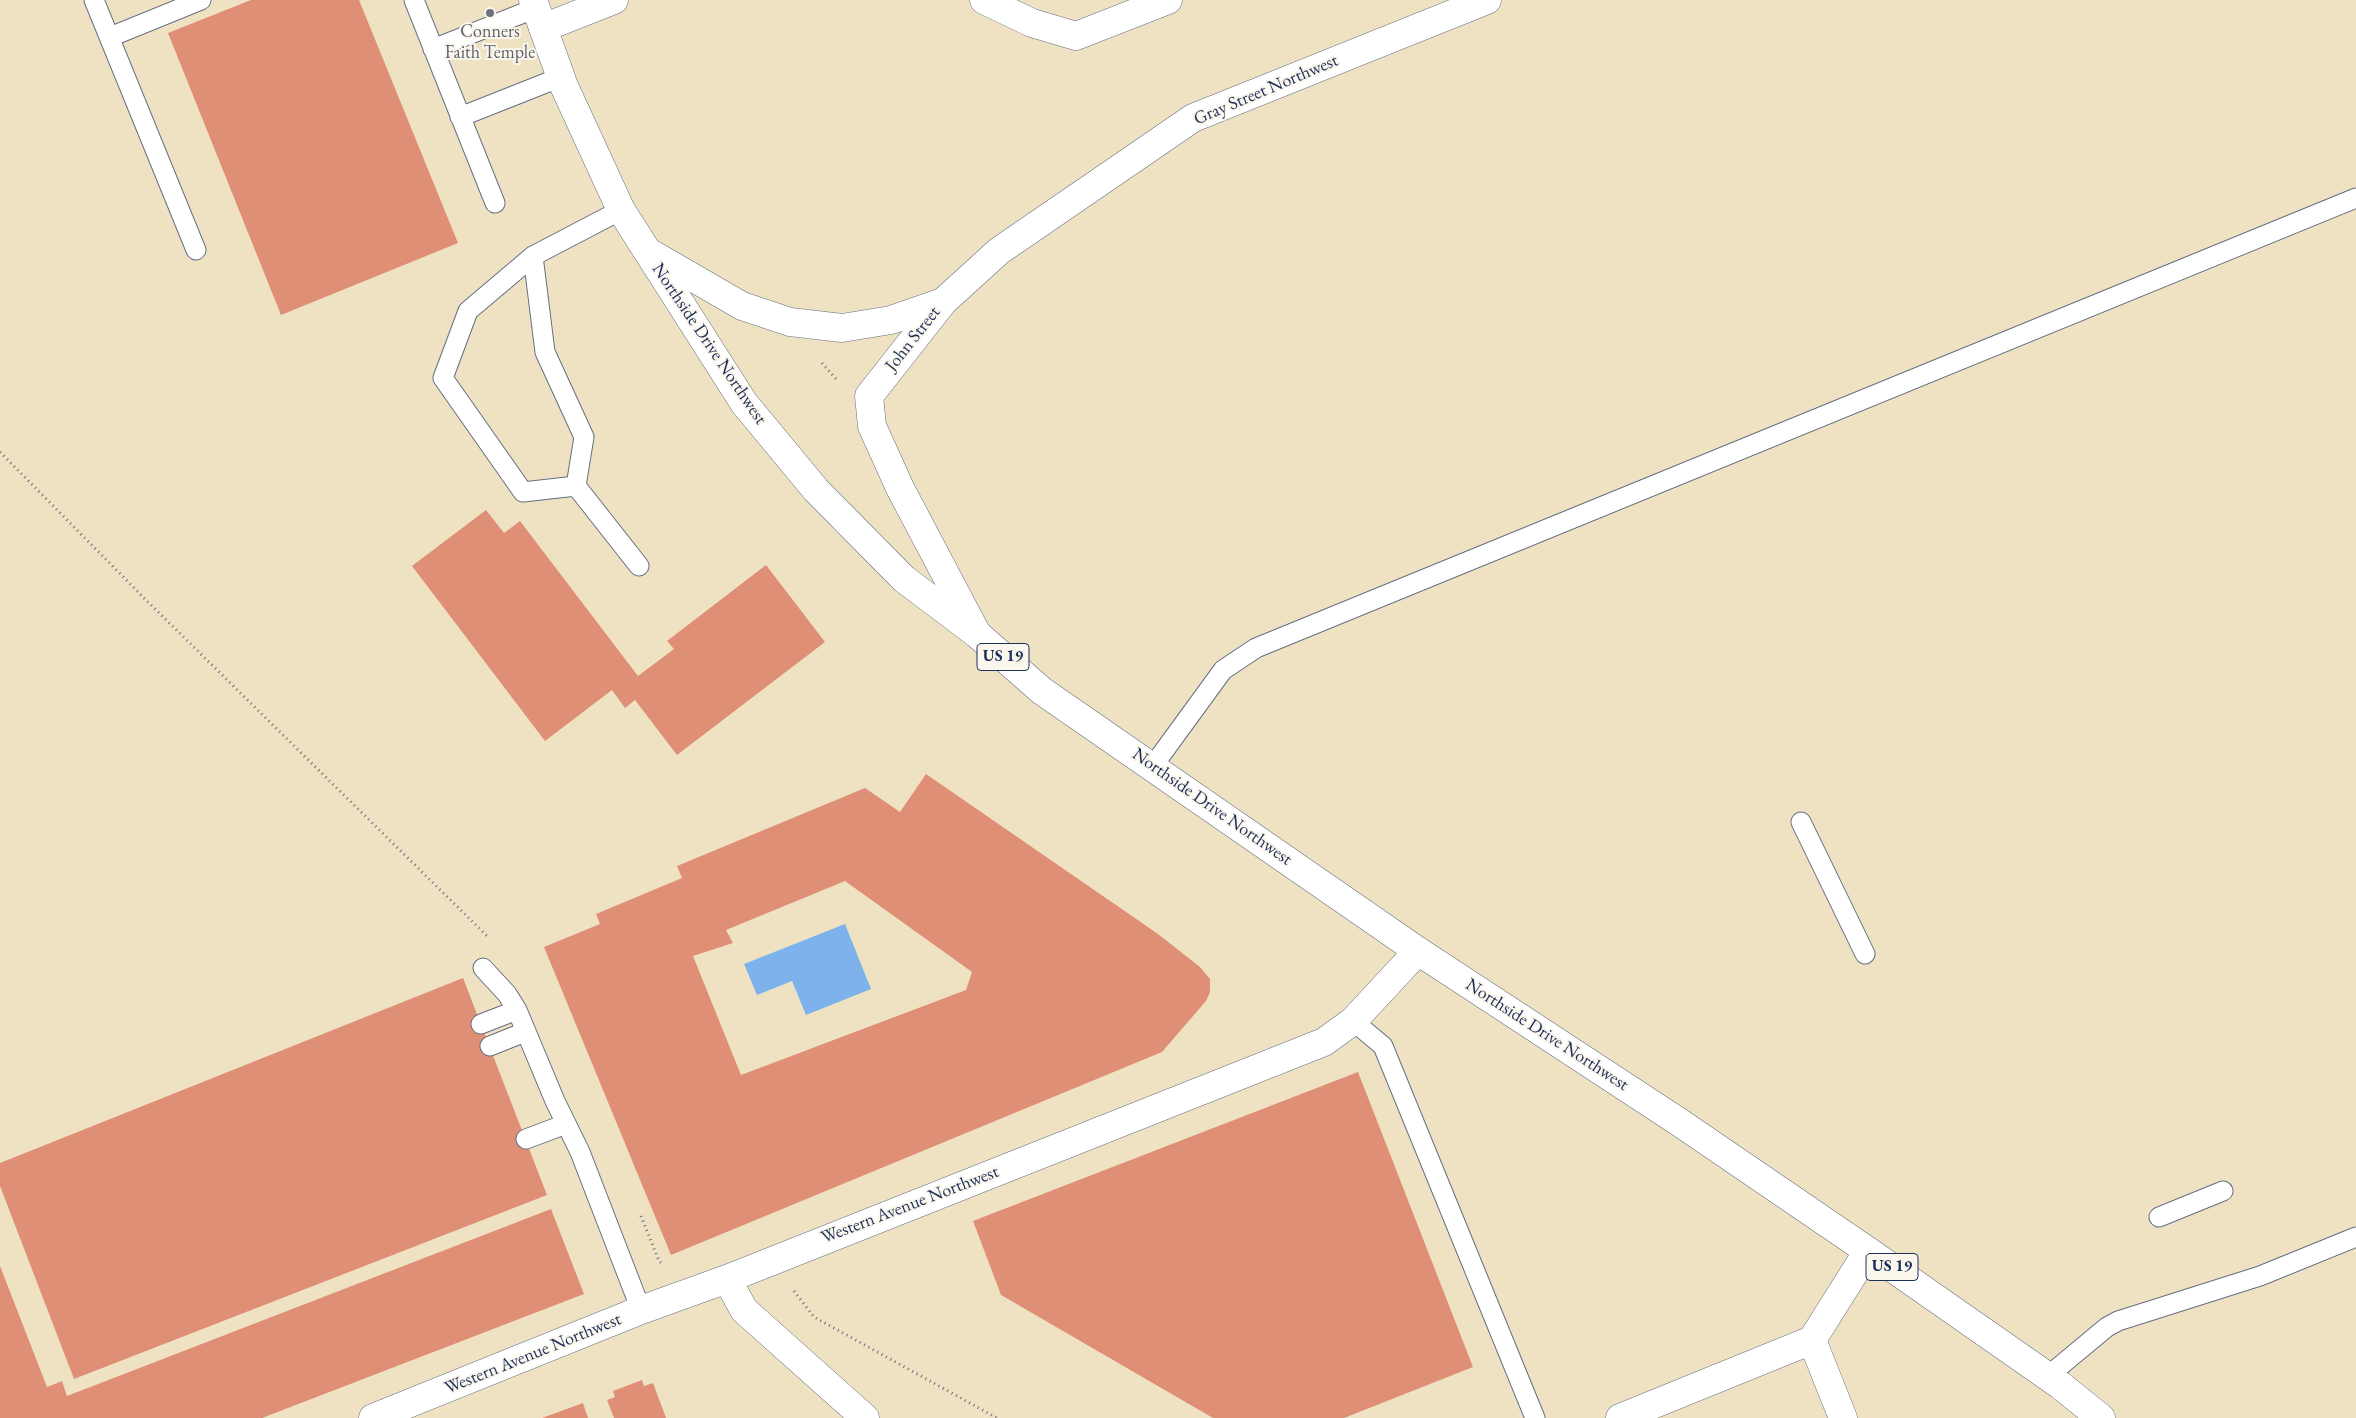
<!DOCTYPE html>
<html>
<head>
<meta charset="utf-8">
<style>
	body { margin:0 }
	canvas { display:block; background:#efe2c3 }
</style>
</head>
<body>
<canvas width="2356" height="1418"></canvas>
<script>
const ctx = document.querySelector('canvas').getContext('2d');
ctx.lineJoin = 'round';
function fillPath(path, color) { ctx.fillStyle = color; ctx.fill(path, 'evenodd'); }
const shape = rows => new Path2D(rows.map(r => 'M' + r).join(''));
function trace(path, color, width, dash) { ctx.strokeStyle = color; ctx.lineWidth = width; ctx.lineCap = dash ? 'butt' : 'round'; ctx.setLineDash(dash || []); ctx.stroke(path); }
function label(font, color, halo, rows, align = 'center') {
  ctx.font = font + ' "EB Garamond",serif'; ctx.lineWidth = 4; ctx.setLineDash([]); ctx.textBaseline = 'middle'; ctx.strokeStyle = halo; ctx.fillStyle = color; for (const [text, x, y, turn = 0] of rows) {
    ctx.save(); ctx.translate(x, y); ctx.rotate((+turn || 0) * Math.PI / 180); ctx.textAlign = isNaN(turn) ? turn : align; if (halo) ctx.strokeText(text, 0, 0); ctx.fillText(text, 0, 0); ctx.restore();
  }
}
fillPath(shape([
	[845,924,871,989,806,1015,792,981,757,995,744,964]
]), '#7eb2ec');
fillPath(shape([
	[251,0,359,0,458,243,281,315,168,33],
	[486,510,504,533,520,521,638,676,674,649,667,641,766,565,825,642,677,755,635,700,625,708,612,690,545,741,412,566],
	[926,774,1158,934,1200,967,1210,979,1210,992,1206,1001,1162,1052,671,1255,544,947,600,924,596,914,682,878,677,866,865,788,900,812],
	[845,881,972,972,966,990,741,1075,693,956,733,943,726,930],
	[463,978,547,1195,74,1379,0,1186,0,1163],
	[1358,1072,1473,1367,1344,1418,1213,1418,1001,1295,973,1221],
	[551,1209,584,1294,262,1418,0,1418,0,1266,47,1387,62,1381,67,1396],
	[642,1380,644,1386,653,1383,666,1418,614,1418,607,1400,615,1397,613,1391],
	[583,1403,588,1418,542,1418]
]), '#df8f76');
const lane = shape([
	[94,0,196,250],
	[414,0,495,203],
	[110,37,201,0],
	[433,49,536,8],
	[460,117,561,77],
	[533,256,545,352,584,437,576,486,523,492,443,378,468,311,533,256,621,210],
	[576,486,639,566],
	[1153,766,1223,670,1256,648,2356,198],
	[1801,822,1865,954],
	[483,968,507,994,517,1010,555,1101,580,1152,641,1310],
	[1353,1021,1383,1046,1535,1418],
	[481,1024,517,1010],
	[490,1046,525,1032],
	[526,1139,566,1124],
	[2159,1217,2223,1191],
	[2048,1376,2107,1327,2118,1321,2260,1276,2356,1237]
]);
const street = shape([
	[984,0,1032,23,1076,36,1168,0],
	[543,28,614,0],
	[647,251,742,306,790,322,842,328,891,320,943,302],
	[977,634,900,488,872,426,869,396,943,302,999,251,1193,118,1487,0],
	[727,1279,744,1310,865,1418],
	[1812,1340,1843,1418],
	[373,1418,641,1310,727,1279,1324,1042,1353,1021,1418,951],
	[1620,1418,1812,1340,1868,1251]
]);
const primary = shape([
	[533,0,564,86,621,210,744,403,816,490,904,579,977,634,1042,691,1418,951,1679,1122,1868,1251,2060,1385,2101,1418]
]);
trace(lane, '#656e81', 21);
trace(street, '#656e81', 29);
trace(primary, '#656e81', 29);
trace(shape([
	[822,363,838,381],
	[0,452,144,598,487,936],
	[641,1216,659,1261,663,1265],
	[794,1291,814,1317,997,1418]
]), '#656e81', 3, [1, 4]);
trace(lane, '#fff', 19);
trace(street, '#fff', 28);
trace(primary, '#fff', 28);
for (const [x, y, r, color] of [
	[490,13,5,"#6b7280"]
]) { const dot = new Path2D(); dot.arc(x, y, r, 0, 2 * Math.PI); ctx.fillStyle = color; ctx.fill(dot); trace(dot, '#fbf7ec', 2); }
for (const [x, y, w] of [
	[1003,657,52],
	[1892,1267,52]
]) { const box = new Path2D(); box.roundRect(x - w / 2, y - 13.5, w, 27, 4); ctx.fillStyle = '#fbf7ec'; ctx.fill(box); trace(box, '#1b2f5e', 1); }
label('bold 16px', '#1b2f5e', null, [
	["US 19",1003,657],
	["US 19",1892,1267]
]);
label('18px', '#5b616d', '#fbf7ec', [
	["Conners",490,32],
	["Faith Temple",490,53]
]);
label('18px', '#1b2f5e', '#fbf7ec', [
	["Gray Street Northwest",1266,90,-23],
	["John Street",913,339,-52],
	["Northside Drive Northwest",709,344,56],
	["Northside Drive Northwest",1212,807,35],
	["Northside Drive Northwest",1547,1035,33],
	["Western Avenue Northwest",910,1205,-21],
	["Western Avenue Northwest",533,1354,-22]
]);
</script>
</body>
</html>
